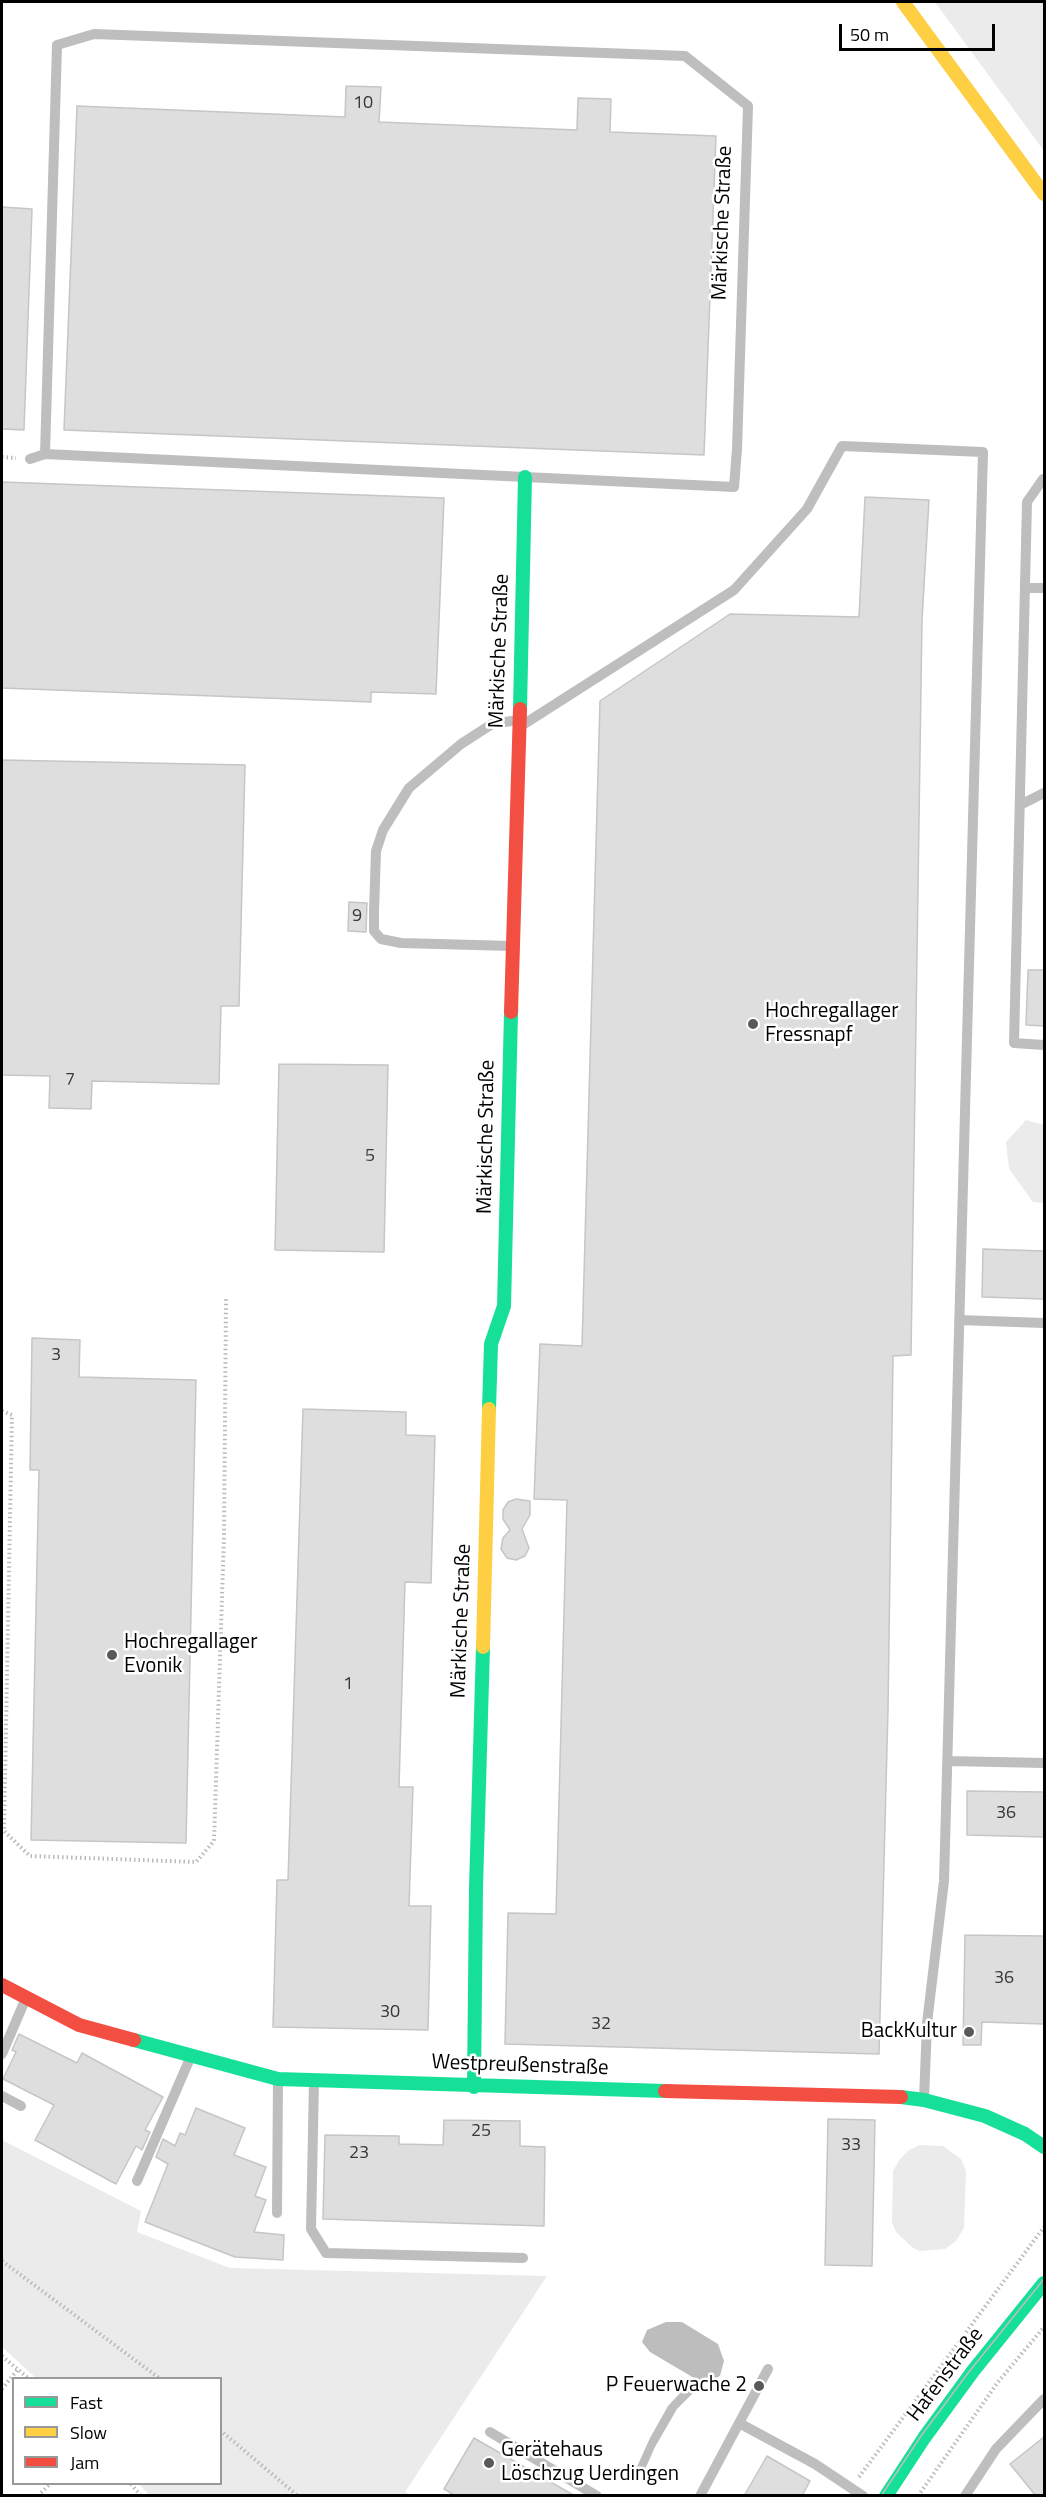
<!DOCTYPE html>
<html>
<head>
<meta charset="utf-8">
<style>
	body { margin:0 }
	#map { position:relative; width:1046px; height:2497px; overflow:hidden; background:#fff; font-family:"Titillium Web",sans-serif }
	canvas { display:block }
	.frame { position:absolute; inset:0; border:3px solid #000; pointer-events:none }
	.legend { position:absolute; left:12px; top:2377px; width:210px; height:108px; box-sizing:border-box; background:#fff; border:2px solid #999; margin:0; padding:8px 10px; list-style:none; font-size:18px; color:#000 }
	.legend li { display:flex; align-items:center; gap:12px; height:30px }
	.legend b { width:30px; border:2px solid #999 }
	.scale { position:absolute; left:839px; top:24px; width:156px; height:27px; box-sizing:border-box; border:3px solid #000; border-top:0; padding-left:8px; font-size:18px; line-height:21px; white-space:nowrap; color:#000; -webkit-text-stroke:4px #fff; paint-order:stroke }
</style>
</head>
<body>
<div id="map">
<canvas width="1046" height="2497"></canvas>
<div class="frame"></div>
<ul class="legend">
<li><b style="height:8px;background:#16e098"></b>Fast</li>
<li><b style="height:8px;background:#ffcf43"></b>Slow</li>
<li><b style="height:8px;background:#f24e42"></b>Jam</li>
</ul>
<div class="scale">50 m</div>
</div>
<script>
const ctx = document.querySelector('canvas').getContext('2d');
ctx.lineJoin = 'round';
function fillPath(path, color) { ctx.fillStyle = color; ctx.fill(path, 'evenodd'); }
const shape = rows => new Path2D(rows.map(r => 'M' + r).join(''));
function trace(path, color, width, dash) { ctx.strokeStyle = color; ctx.lineWidth = width; ctx.lineCap = dash ? 'butt' : 'round'; ctx.setLineDash(dash || []); ctx.stroke(path); }
function label(font, color, halo, rows, align = 'center') {
  ctx.font = font + ' "Titillium Web",sans-serif'; ctx.lineWidth = 5; ctx.setLineDash([]); ctx.textBaseline = 'middle'; ctx.strokeStyle = halo; ctx.fillStyle = color; for (const [text, x, y, turn = 0] of rows) {
    ctx.save(); ctx.translate(x, y); ctx.rotate((+turn || 0) * Math.PI / 180); ctx.textAlign = isNaN(turn) ? turn : align; if (halo) ctx.strokeText(text, 0, 0); ctx.fillText(text, 0, 0); ctx.restore();
  }
}
fillPath(shape([
	[935,2,1044,2,1044,152,1044,151],
	[1026,1120,1044,1125,1044,1203,1033,1202,1009,1169,1006,1142],
	[2,2140,141,2211,137,2232,230,2268,547,2276,405,2492,411,2495,149,2495,139,2484,220,2484,220,2378,36,2378,2,2347],
	[920,2145,943,2146,961,2159,966,2171,964,2228,956,2241,945,2249,920,2251,913,2248,896,2232,892,2222,893,2171,900,2159,909,2150]
]), '#ebebeb');
fillPath(shape([
	[666,2322,682,2322,718,2344,724,2361,720,2376,700,2386,677,2409,655,2447,643,2474,636,2469,650,2438,668,2406,694,2378,650,2352,642,2342,647,2330]
]), '#bdbdbd');
const building = shape([
	[346,86,381,87,379,122,577,130,578,98,611,99,610,132,716,136,704,455,64,430,77,106,345,117,346,86],
	[2,207,32,209,24,430,2,429,2,207],
	[2,482,444,498,436,694,371,692,371,702,2,688,2,482],
	[865,497,929,500,922,620,911,1355,893,1356,888,1709,879,2054,505,2044,508,1913,556,1914,567,1500,534,1499,540,1344,582,1346,600,701,730,614,859,617,865,497],
	[2,760,245,765,239,1006,221,1006,219,1084,92,1081,91,1109,49,1108,50,1076,2,1075,2,760],
	[349,902,367,903,366,932,348,931,349,902],
	[1028,970,1044,970,1044,1026,1026,1025,1028,970],
	[279,1064,388,1065,384,1252,275,1250,279,1064],
	[983,1249,1044,1251,1044,1299,982,1297,983,1249],
	[32,1338,80,1340,79,1377,196,1380,186,1843,31,1840,39,1470,30,1470,32,1338],
	[303,1409,406,1412,406,1435,435,1436,431,1583,405,1582,399,1787,413,1787,409,1906,431,1906,428,2030,273,2027,277,1880,288,1880,303,1409],
	[516,1499,530,1501,530,1515,522,1529,529,1548,525,1556,516,1560,507,1558,501,1549,503,1538,510,1530,503,1519,503,1510,508,1502,516,1499],
	[967,1791,1044,1792,1044,1837,967,1835,967,1791],
	[965,1935,1044,1936,1044,2024,982,2022,981,2045,963,2045,965,1935],
	[19,2034,77,2063,82,2053,163,2097,145,2130,150,2132,142,2150,136,2146,116,2184,35,2140,54,2105,3,2079,16,2052,12,2050,19,2034],
	[196,2108,245,2128,234,2155,266,2167,255,2196,266,2200,254,2232,284,2235,283,2260,235,2257,145,2222,168,2164,156,2157,163,2139,175,2146,180,2133,185,2135,196,2108],
	[828,2119,875,2120,872,2266,825,2265,828,2119],
	[444,2120,520,2121,520,2146,545,2147,544,2226,323,2219,325,2135,399,2136,399,2144,443,2145,444,2120],
	[1044,2437,1044,2496,1036,2496,1010,2464,1044,2437],
	[474,2438,575,2496,456,2496,444,2489,474,2438],
	[767,2456,810,2481,802,2496,744,2496,767,2456]
]);
fillPath(building, '#dedede');
trace(building, '#c6c6c6', 1.5);
trace(shape([
	[2,457,16,458],
	[2,1411,12,1415,4,1831,30,1856,196,1862,214,1841,224,1537,226,1299],
	[2,2261,159,2378],
	[2,2356,28,2378],
	[2,2389,18,2369],
	[220,2430,298,2496],
	[859,2477,1044,2227],
	[131,2484,141,2496],
	[38,2496,50,2484],
	[918,2496,998,2382,1044,2327]
]), '#b9b9b9', 4, [1.5, 3]);
trace(shape([
	[30,459,45,454,734,487,737,449,748,106,685,56,94,34,57,45,45,454],
	[1044,480,1043,479,1027,502,1014,1043,1044,1045],
	[1026,588,1044,588],
	[521,726,734,590,807,509,842,446,983,452,944,1881,927,2023,924,2100],
	[1020,805,1044,793],
	[512,946,401,943,381,939,374,931,374,912,376,851,383,830,409,788,461,744,492,724,518,720],
	[959,1320,1044,1323],
	[948,1761,1044,1763],
	[2,2054,26,1998],
	[314,2081,311,2229,326,2253,523,2258],
	[2,2096,21,2106],
	[137,2181,191,2056],
	[277,2213,278,2079],
	[739,2423,815,2464,863,2496],
	[490,2432,597,2496],
	[700,2496,768,2369],
	[965,2496,996,2449,1044,2399]
]), '#bebebe', 10);
trace(shape([
	[520,709,525,477],
	[489,1409,491,1344,504,1306,511,1012],
	[134,2040,278,2079,665,2091],
	[474,2087,476,1888,483,1647],
	[901,2097,924,2100,985,2116,1025,2134,1044,2147],
	[886,2496,924,2438,973,2371,1044,2283]
]), '#16e098', 14);
trace(shape([
	[903,2,1044,194],
	[483,1647,489,1409]
]), '#ffcf43', 14);
trace(shape([
	[511,1012,520,709],
	[2,1985,79,2025,134,2040],
	[665,2091,901,2097]
]), '#f24e42', 14);
trace(shape([
	[881,2496,921,2436,968,2373,1044,2279]
]), '#bebebe', 1.5);
for (const [x, y, r, color] of [
	[753,1024,6,"#595959"],
	[112,1655,6,"#595959"],
	[969,2032,6,"#595959"],
	[759,2386,6,"#595959"],
	[489,2463,6,"#595959"]
]) { const dot = new Path2D(); dot.arc(x, y, r, 0, 2 * Math.PI); ctx.fillStyle = color; ctx.fill(dot); trace(dot, '#fff', 2); }
label('18px', '#383838', null, [
	["10",363,104],
	["9",357,917],
	["7",70,1081],
	["5",370,1157],
	["3",56,1356],
	["1",348,1685],
	["36",1006,1814],
	["36",1004,1979],
	["30",390,2013],
	["32",601,2025],
	["25",481,2132],
	["33",851,2146],
	["23",359,2154]
]);
label('21px', '#000', '#fff', [
	["Märkische Straße",723,223,-88],
	["Märkische Straße",500,651,-88],
	["Märkische Straße",487,1137,-89],
	["Märkische Straße",462,1621,-88],
	["Westpreußenstraße",520,2066,2],
	["Hafenstraße",946,2375,-53]
]);
label('21px', '#000', '#fff', [
	["Hochregallager",765,1012],
	["Fressnapf",765,1036],
	["Hochregallager",124,1643],
	["Evonik",124,1667],
	["BackKultur",957,2032,"right"],
	["P Feuerwache 2",747,2386,"right"],
	["Gerätehaus",501,2451],
	["Löschzug Uerdingen",501,2475]
], 'left');
</script>
</body>
</html>
